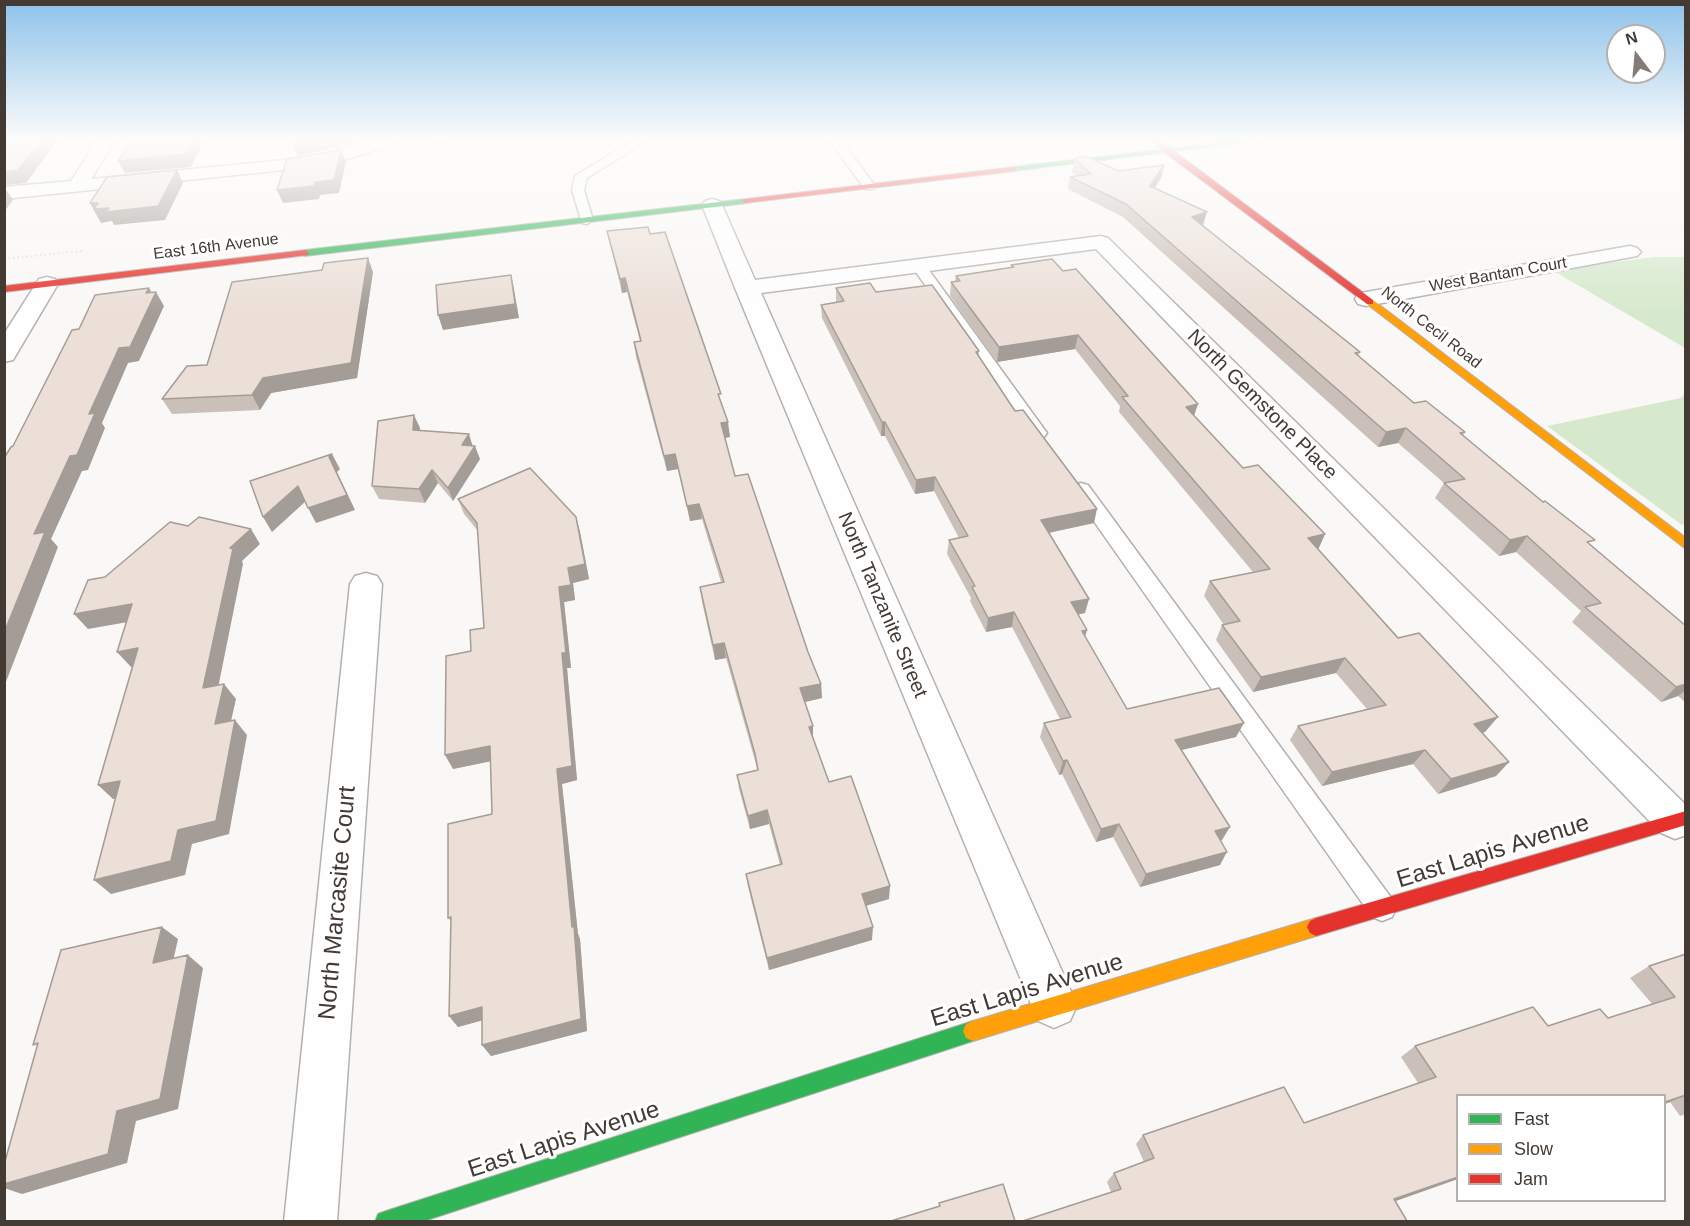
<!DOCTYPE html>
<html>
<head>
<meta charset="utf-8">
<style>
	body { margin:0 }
	#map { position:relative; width:1690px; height:1226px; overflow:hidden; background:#faf8f6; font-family:Helvetica,sans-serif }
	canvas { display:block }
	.frame { position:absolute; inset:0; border:6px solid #433a34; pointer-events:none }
	.legend { position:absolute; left:1456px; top:1094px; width:210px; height:108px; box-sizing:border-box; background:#fff; border:2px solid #b4b0ae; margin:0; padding:8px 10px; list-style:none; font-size:18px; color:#433a34 }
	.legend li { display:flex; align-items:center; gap:12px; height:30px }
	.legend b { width:30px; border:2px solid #b4b0ae }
	.north { position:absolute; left:1606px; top:24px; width:60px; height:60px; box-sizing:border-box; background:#fff; border:2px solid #b4b0ae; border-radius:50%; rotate:344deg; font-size:16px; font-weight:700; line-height:24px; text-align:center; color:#433a34 }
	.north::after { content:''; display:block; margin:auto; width:21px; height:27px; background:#837c78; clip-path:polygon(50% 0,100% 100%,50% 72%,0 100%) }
</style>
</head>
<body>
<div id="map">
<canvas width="1690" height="1226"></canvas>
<div class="frame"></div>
<ul class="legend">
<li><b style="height:8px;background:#30b455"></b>Fast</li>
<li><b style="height:8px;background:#ff9f0a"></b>Slow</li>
<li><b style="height:8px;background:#e5322d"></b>Jam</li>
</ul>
<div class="north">N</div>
</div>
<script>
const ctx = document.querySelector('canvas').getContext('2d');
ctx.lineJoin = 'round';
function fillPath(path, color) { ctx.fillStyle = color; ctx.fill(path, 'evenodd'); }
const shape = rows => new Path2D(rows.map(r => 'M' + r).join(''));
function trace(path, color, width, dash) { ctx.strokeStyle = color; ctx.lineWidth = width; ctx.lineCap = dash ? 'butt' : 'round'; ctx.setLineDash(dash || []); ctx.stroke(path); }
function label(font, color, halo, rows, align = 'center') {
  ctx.font = font + ' Helvetica,sans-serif'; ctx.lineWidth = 6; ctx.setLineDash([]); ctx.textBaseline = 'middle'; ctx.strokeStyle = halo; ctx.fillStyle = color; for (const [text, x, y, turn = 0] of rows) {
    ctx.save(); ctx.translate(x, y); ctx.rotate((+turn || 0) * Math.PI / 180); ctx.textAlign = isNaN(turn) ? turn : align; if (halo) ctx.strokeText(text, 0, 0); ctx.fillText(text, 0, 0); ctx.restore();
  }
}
fillPath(shape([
	[1654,257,1685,257,1685,348,1552,270],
	[1685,393,1685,524,1682,525,1547,426,1681,398]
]), '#d6e9cd');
const lane = shape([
	[632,141,646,141,587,178,584,190,593,220,587,224,582,223,572,190,575,176,632,141],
	[830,141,842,141,875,186,873,189,865,189,830,141],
	[918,261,923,262,1044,429,1047,433,1044,437,1032,437,911,265,918,261],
	[1081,483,1088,485,1392,899,1396,908,1392,917,1382,921,1372,917,1074,493,1072,489,1074,485,1081,483]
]);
const street = shape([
	[97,141,115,141,91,179,294,159,336,151,367,141,394,141,391,145,345,160,294,169,4,199,4,187,71,181,97,141],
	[712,199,719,201,722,205,755,280,1101,236,1108,238,1686,805,1686,835,1675,839,1661,833,1096,249,761,293,1077,1005,1070,1021,1054,1028,1038,1021,735,288,702,205,705,201,712,199],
	[1630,246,1637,248,1641,252,1637,256,1366,306,1358,304,1355,299,1358,294,1366,292,1630,246],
	[47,277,55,279,58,284,16,355,13,360,4,362,4,334,39,279,47,277],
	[366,573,377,576,382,584,337,1222,284,1222,350,584,355,576,366,573]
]);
const fast = shape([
	[1235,141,1257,141,1013,171,1009,169,1013,167,1235,141],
	[745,199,748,199,748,203,305,256,301,253,305,250,745,199],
	[973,1021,980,1024,983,1031,980,1038,973,1041,421,1222,375,1222,378,1214,386,1211,973,1021]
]);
const slow = shape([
	[1367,300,1373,300,1686,538,1686,549,1367,304,1367,300],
	[1316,918,1322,921,1325,927,1322,933,1316,936,973,1041,966,1038,963,1031,966,1024,973,1021,1316,918]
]);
const jam = shape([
	[1156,142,1162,142,1373,300,1373,304,1367,304,1156,146,1156,142],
	[1013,167,1016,167,1016,171,745,203,741,201,745,199,1013,167],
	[305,250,309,253,308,255,4,292,4,286,305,250],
	[1686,811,1686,825,1316,936,1310,933,1307,927,1310,921,1316,918,1686,811]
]);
trace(lane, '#b5b0ad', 3);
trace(street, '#b5b0ad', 3);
trace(fast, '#b5b0ad', 2);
trace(slow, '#b5b0ad', 2);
trace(jam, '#b5b0ad', 2);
trace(shape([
	[4,259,82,251]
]), '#dddcdb', 2, [1.5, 3]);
fillPath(lane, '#fefefe');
fillPath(street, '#fefefe');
fillPath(fast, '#30b455');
fillPath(slow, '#ff9f0a');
fillPath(jam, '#e5322d');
fillPath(shape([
	[1075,159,1118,171,1164,165,1161,178,1155,188,1203,225,1360,352,1358,355,1414,403,1465,432,1463,436,1686,626,1686,703,1678,696,1661,702,1572,622,1581,611,1516,552,1499,556,1435,498,1444,483,1398,443,1378,447,1123,217,1068,189,1070,177,1076,176,1072,172],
	[607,231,650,234,722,404,730,437,725,438,735,476,821,684,822,698,805,702,813,726,813,738,829,782,889,899,866,906,872,940,769,970,748,887,746,874,780,865,769,824,750,829,739,789,737,775,757,770,757,768,726,658,715,660,702,602,700,587,721,582,702,519,690,521,678,469,667,471,636,357,634,342,640,341,627,292,622,293],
	[1011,265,1194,416,1243,468,1325,534,1318,549,1485,732,1482,733,1509,762,1496,776,1438,794,1413,764,1322,786,1290,740,1298,726,1367,709,1336,673,1253,692,1216,640,1222,625,1224,625,1204,596,1210,581,1253,572,1119,412,1120,406,1075,349,997,362,950,296,951,282,955,281,956,276,1011,268],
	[373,272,357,378,271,393,260,410,172,414,162,399,207,365],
	[836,288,876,292,979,351,979,357,1015,411,1094,523,1049,533,1085,613,1078,614,1085,637,1127,709,1236,737,1181,750,1222,840,1221,841,1220,865,1140,887,1113,837,1096,842,1062,774,1059,775,1040,737,1044,723,1060,719,1012,627,986,632,970,601,971,598,947,554,949,540,959,538,934,491,915,494,885,436,881,436,822,318,821,305,836,302],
	[420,428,420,430,473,446,480,459,453,501,438,483,425,503,379,499,372,486],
	[458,499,576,517,580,532,589,579,573,583,575,600,564,602,571,668,567,668,577,780,562,784,578,934,580,939,587,1031,491,1056,482,1045,482,1020,458,1027,449,1016,451,921,448,918,492,814,490,761,453,769,471,651,484,628,478,531,464,514],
	[1686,954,1686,1114,1680,1116,1670,1102,1665,1104,1665,1095,1395,1201,1111,1192,1107,1182,1114,1173,1144,1162,1136,1144,1143,1135,1304,1123,1418,1083,1401,1057,1415,1046,1608,1018,1652,1004,1630,978,1649,966]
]), '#cac0b9');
fillPath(shape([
	[41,141,57,141,26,183,4,185,4,172],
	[192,141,204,141,191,167,125,173,118,161],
	[304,141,350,141,350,144,298,156,292,144],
	[439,141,449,141,440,145],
	[341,150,346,162,339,193,320,195,319,199,283,203,277,190,315,182],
	[1164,165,1161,178,1147,199,1150,186],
	[177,170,183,183,165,220,114,225,112,221,101,223,90,203],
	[4,188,5,188,13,200,4,212],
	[1207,212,1203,225,1192,217],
	[368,258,373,272,357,378,271,393,260,410,252,395,263,378],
	[511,275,514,289,519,318,443,330,438,315],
	[625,278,627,292,622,293,620,279],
	[149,288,154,296,156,292,164,306,139,361,128,363,102,423,105,428,88,470,82,471,51,539,58,547,4,687,4,633,34,534,119,348],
	[1078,335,1075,349,997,362,999,347],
	[1198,404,1193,419,1186,407],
	[414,415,420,428,419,443,413,430],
	[728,422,730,437,722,438,721,423],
	[882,422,885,422,885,436,881,436],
	[1406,428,1398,443,1378,447,1386,432],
	[469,434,473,447,462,445],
	[475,446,480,459,453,501,448,488],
	[332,454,340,469,337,472,355,510,316,523,308,508,329,457],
	[675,454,678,469,667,471,664,456],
	[432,470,438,483,425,503,419,489],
	[935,477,934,491,915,494,916,480],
	[298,486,306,501,272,532,263,517],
	[699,504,702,519,690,521,687,506],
	[1097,509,1094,523,1038,535,1041,520],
	[576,517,580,532,589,579,573,583,575,600,564,602,571,668,567,668,577,780,562,784,578,934,580,939,587,1031,491,1056,482,1045,572,927,557,769,562,653,559,587,568,568],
	[251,529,260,544,242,561,243,564,215,703,203,688,230,548],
	[1325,534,1318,550,1308,538],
	[1527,536,1516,552,1499,556,1510,540],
	[1089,599,1085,613,1067,617,1071,602],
	[132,604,145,619,88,629,74,614],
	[1014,612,1012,627,986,632,988,618],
	[1087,630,1083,644,1082,631],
	[724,643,726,658,715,660,713,645],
	[138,648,151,663,131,667,117,652],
	[1345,658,1336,673,1253,692,1261,677],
	[224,684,236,699,227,739,215,724],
	[821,684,822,698,801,703,800,688],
	[1686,684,1686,690,1678,696,1661,702,1676,687],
	[1498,717,1485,732,1462,739,1474,724],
	[235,720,247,735,229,834,192,844,185,875,111,894,94,880,178,830],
	[1244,723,1236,737,1169,753,1175,740],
	[813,726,813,740,809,727],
	[490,746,497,760,453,769,445,755],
	[1425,750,1413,764,1322,786,1332,772],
	[1067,760,1062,774,1059,775,1063,761],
	[1509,762,1496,776,1438,794,1451,779],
	[120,781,134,795,113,799,98,785],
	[767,810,769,824,750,829,748,816],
	[1119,824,1113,837,1096,842,1101,829],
	[1230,827,1222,840,1208,844,1215,831],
	[1227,852,1220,865,1140,887,1146,874],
	[890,886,889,899,861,907,862,894],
	[162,927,178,939,170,975,153,963],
	[873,927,872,940,769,970,767,958],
	[188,955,203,968,178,1109,136,1121,127,1163,22,1194,4,1188,4,1184,117,1111],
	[482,1007,491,1018,458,1027,449,1016],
	[1686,1095,1670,1102,1665,1104,1665,1102],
	[1458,1177,1458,1179,1379,1207,1394,1199]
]), '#a49c96');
const building = shape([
	[4,141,41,141,18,170,4,172,4,141],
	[131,141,192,141,185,154,118,161,131,141],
	[293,141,304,141,292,144,293,141],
	[341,150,334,180,315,182,314,186,277,190,287,159,341,150],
	[1086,156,1118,171,1164,165,1150,186,1207,212,1192,217,1360,352,1355,353,1414,403,1426,401,1465,432,1460,433,1543,502,1545,501,1595,540,1587,542,1686,626,1686,684,1676,687,1585,607,1601,603,1527,536,1510,540,1444,483,1465,479,1406,428,1386,432,1126,204,1070,177,1091,174,1075,159,1076,158,1086,156],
	[177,170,158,206,106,212,109,208,94,209,98,203,90,203,107,177,177,170],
	[648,227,650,234,665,232,721,394,718,394,728,422,721,423,735,476,748,474,808,652,821,684,800,688,813,726,809,727,829,782,851,776,890,886,862,894,873,927,767,958,746,874,782,864,767,810,748,816,737,775,758,770,755,754,724,643,713,645,700,587,724,582,699,504,687,506,675,454,664,456,634,342,641,341,625,278,620,279,607,231,648,227],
	[368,258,351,363,263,378,252,395,162,399,187,366,207,365,232,282,322,270,324,263,368,258],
	[1052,259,1063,271,1076,269,1198,404,1186,407,1243,468,1258,465,1325,534,1308,538,1398,638,1419,633,1498,717,1474,724,1509,762,1451,779,1425,750,1332,772,1298,726,1386,705,1345,658,1261,677,1222,625,1240,621,1210,581,1270,569,1122,397,1128,396,1078,335,999,347,951,282,960,281,956,276,1014,267,1011,265,1052,259],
	[511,275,515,304,438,315,436,285,511,275],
	[870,283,876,292,932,285,979,351,976,352,1015,411,1023,410,1097,509,1041,520,1089,599,1071,602,1087,630,1082,631,1127,709,1219,688,1244,723,1175,740,1230,827,1215,831,1227,852,1146,874,1119,824,1101,829,1067,760,1063,761,1044,723,1071,717,1014,612,988,618,972,587,975,586,949,540,968,536,935,477,916,480,885,422,882,422,821,305,844,301,836,288,870,283],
	[149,288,146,293,156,292,130,347,119,348,89,414,95,413,77,455,70,456,34,534,45,532,4,633,4,458,11,447,13,446,72,330,79,329,95,295,149,288],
	[414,415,413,430,469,434,462,445,475,446,448,488,432,470,419,489,372,486,378,421,414,415],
	[332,454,329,457,347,495,308,508,298,486,263,517,250,481,332,454],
	[530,468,576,517,585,564,568,568,571,585,559,587,566,653,562,653,572,766,557,769,572,927,574,926,581,1019,482,1045,482,1007,449,1016,451,917,448,918,448,824,492,814,490,746,445,755,446,656,471,651,470,630,484,628,477,523,458,499,530,468],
	[199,517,251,529,230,548,233,549,203,688,224,684,215,724,235,720,216,821,178,830,171,861,94,880,120,781,98,785,138,648,117,652,132,604,74,614,88,580,105,577,170,522,188,526,199,517],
	[162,927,153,963,188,955,160,1099,117,1111,108,1154,4,1184,4,1165,38,1043,33,1045,61,950,162,927],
	[1686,954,1686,1095,1665,1102,1665,1095,1458,1095,1458,1177,1394,1199,1407,1221,1023,1221,1121,1189,1114,1173,1154,1158,1143,1135,1284,1087,1304,1123,1436,1077,1415,1046,1533,1007,1548,1026,1600,1009,1608,1018,1675,997,1649,966,1686,954],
	[1003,1184,1015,1221,891,1221,940,1206,939,1203,1003,1184]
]);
fillPath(building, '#ebdfd7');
trace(building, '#a49c96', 1.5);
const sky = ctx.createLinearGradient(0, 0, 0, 313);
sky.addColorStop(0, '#8dc2ea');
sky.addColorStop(0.45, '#fdfcfb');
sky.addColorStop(1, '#fdfcfb00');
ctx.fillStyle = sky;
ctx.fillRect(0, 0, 1690, 313);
label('16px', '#433a34', '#fff', [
	["East 16th Avenue",216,247,-7],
	["West Bantam Court",1498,275,-10],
	["North Cecil Road",1431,328,38]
]);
label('20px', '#433a34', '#fff', [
	["North Gemstone Place",1262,405,45],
	["North Tanzanite Street",882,605,67]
]);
label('24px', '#433a34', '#fff', [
	["East Lapis Avenue",1493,852,-17],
	["North Marcasite Court",338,903,-85],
	["East Lapis Avenue",1027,991,-17],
	["East Lapis Avenue",564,1140,-18]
]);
</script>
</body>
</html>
